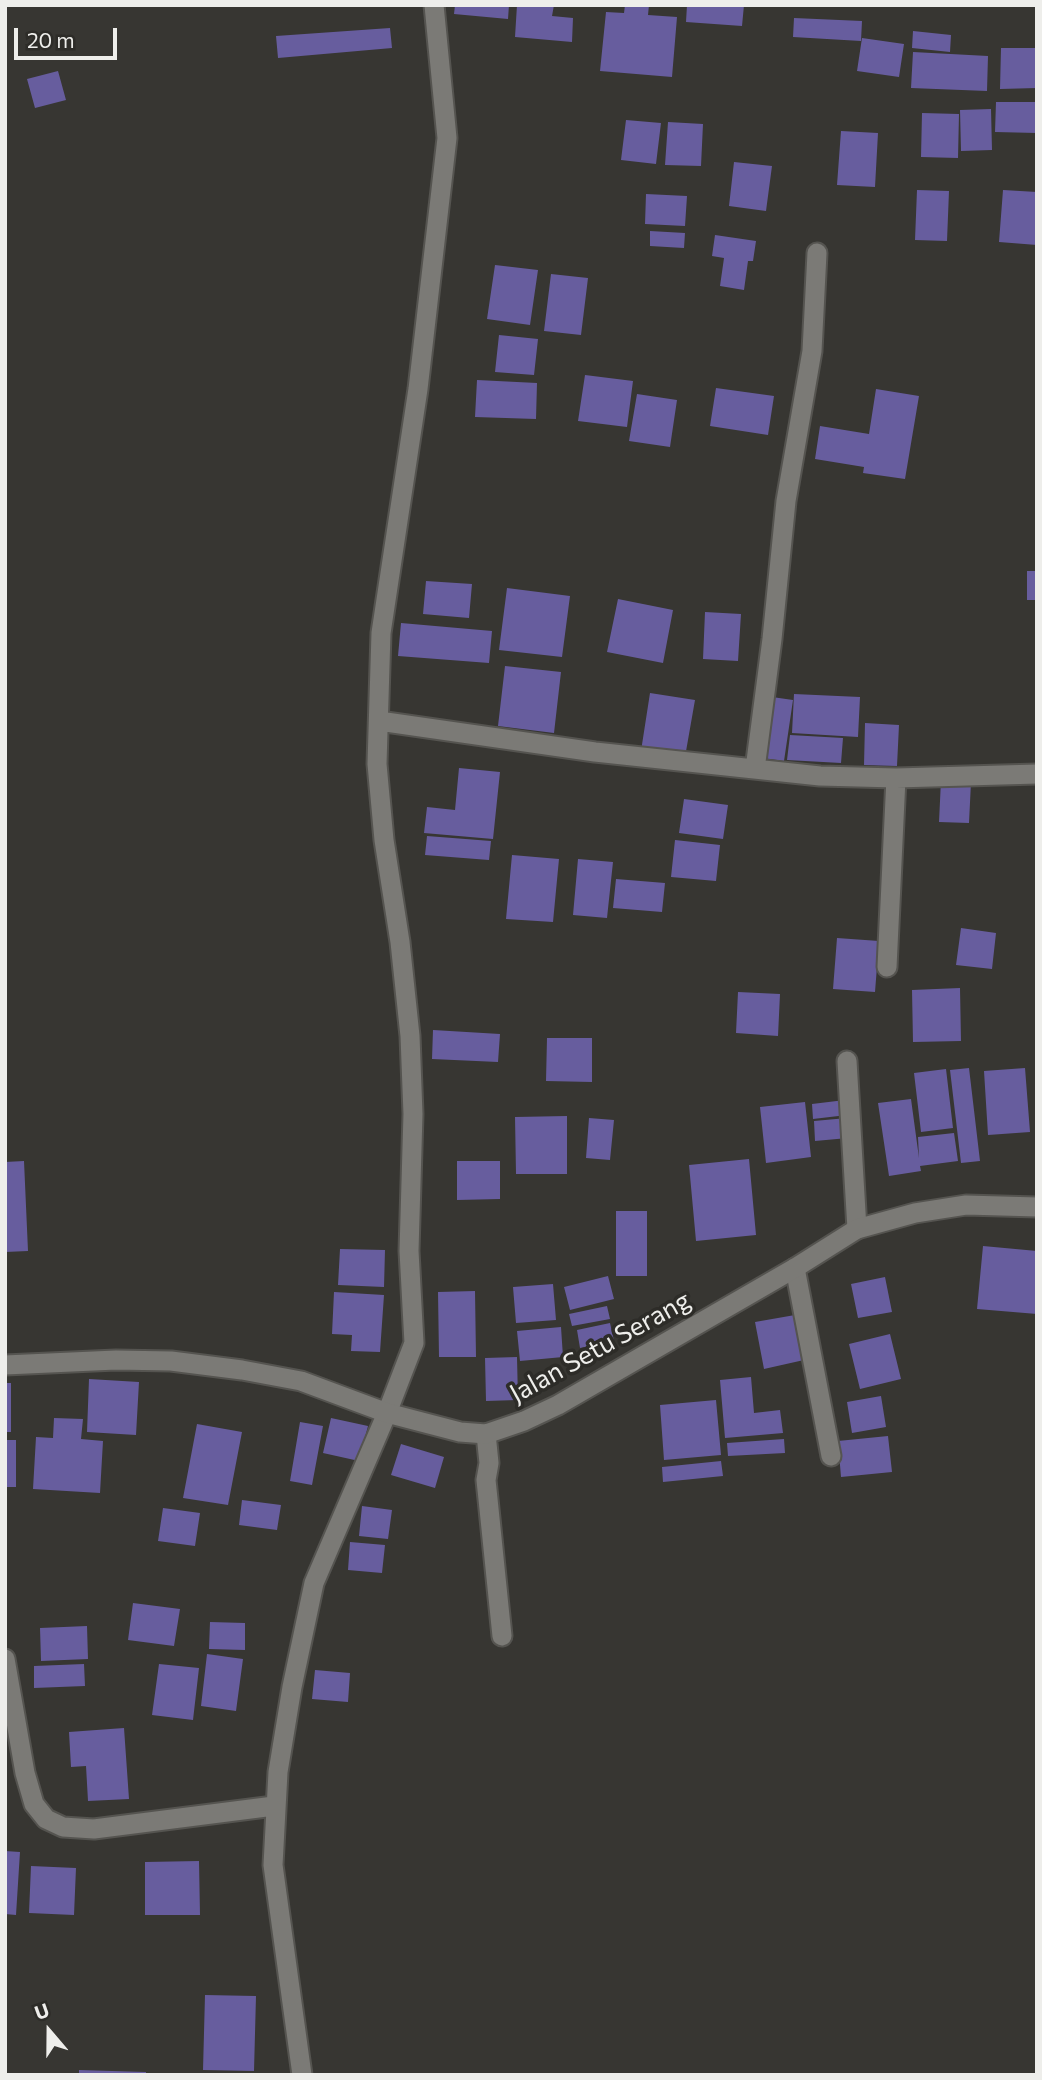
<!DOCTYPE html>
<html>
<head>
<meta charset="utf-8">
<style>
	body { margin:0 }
	#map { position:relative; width:1042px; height:2080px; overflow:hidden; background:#373632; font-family:Commissioner,sans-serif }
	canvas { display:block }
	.frame { position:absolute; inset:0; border:7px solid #eeeeeb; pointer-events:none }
	.north { position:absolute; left:14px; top:1996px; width:70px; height:70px; -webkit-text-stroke:5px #2d2c28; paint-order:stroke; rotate:340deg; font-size:19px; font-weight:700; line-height:28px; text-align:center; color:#eeeeeb }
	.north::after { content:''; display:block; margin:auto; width:24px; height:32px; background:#eeeeeb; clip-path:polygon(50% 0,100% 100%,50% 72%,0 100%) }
	.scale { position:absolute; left:14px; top:28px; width:103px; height:32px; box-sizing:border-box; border:4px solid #eeeeeb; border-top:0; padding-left:9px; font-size:21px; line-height:24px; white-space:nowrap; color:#eeeeeb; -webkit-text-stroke:5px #2d2c28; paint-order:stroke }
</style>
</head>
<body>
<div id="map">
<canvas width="1042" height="2080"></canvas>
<div class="frame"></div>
<div class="north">U</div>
<div class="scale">20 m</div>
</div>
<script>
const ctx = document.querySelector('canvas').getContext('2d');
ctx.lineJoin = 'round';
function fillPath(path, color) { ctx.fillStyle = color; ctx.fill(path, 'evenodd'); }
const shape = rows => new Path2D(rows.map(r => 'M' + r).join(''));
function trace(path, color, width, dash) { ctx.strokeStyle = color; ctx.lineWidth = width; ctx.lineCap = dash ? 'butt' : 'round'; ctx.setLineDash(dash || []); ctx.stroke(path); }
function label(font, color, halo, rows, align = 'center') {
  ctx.font = font + ' Commissioner,sans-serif'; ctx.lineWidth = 7; ctx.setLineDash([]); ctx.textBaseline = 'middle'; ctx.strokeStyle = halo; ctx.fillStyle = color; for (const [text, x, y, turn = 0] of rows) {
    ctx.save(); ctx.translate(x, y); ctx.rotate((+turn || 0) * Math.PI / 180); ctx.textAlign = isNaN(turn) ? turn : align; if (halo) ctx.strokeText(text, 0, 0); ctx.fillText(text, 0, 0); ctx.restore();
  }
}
fillPath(shape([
	[455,5,509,5,508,19,454,14],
	[517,5,554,5,552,16,573,18,572,42,515,37],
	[625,5,649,5,648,15,677,17,672,77,600,71,606,12,624,13],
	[687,5,744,5,742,26,686,22],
	[794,18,862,21,861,41,793,37],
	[390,28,392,48,278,58,276,36],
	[913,31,951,35,950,52,912,48],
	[862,38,904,44,899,77,857,71],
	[1001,48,1037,48,1037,88,1000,89],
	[913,52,988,56,987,91,911,88],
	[58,71,66,100,35,108,27,79],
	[996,102,1037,102,1037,133,995,132],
	[991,109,992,150,961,151,960,110],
	[922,113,959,114,958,158,921,157],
	[626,120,661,123,656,164,621,160],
	[668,122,703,124,701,166,665,165],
	[841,131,878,133,875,187,837,185],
	[734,162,772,166,766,211,729,206],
	[917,190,949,191,947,241,915,240],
	[1003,190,1037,192,1037,245,999,242],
	[646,194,687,196,685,226,645,224],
	[650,231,685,233,684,248,650,246],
	[715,235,756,241,753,261,748,261,744,290,720,286,724,258,712,256],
	[495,265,538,270,530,325,487,319],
	[551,274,588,278,581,335,544,331],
	[499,335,538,339,534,375,495,372],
	[585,375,633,381,627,427,578,421],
	[477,380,537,383,536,419,475,417],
	[716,388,774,396,768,435,710,426],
	[876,389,919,396,905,479,863,473,864,467,815,459,820,426,869,434],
	[637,394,677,400,670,447,629,441],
	[1027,571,1037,571,1037,600,1027,600],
	[426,581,472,584,469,618,423,614],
	[507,588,570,596,562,657,499,650],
	[618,599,673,610,663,663,607,652],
	[705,612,741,614,738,661,703,659],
	[401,623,492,631,489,663,398,656],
	[505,666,561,672,554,733,498,726],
	[650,693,695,700,685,757,641,751],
	[794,694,860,697,858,737,792,733],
	[772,697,793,700,784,761,763,758],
	[865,723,899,725,897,766,864,765],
	[790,735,843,738,841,763,787,760],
	[459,768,500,772,493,839,424,833,427,807,455,810],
	[941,780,971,782,969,823,939,822],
	[684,799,728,805,723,839,679,833],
	[427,836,491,841,489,860,425,855],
	[675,840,720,845,716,881,671,877],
	[512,855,559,859,553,922,506,919],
	[578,859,613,862,607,918,573,915],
	[616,879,665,883,662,912,613,908],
	[961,928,996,933,992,969,956,965],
	[837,938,879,941,875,992,833,989],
	[960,988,961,1041,913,1042,912,990],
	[738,992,780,994,778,1036,736,1033],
	[433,1030,500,1034,498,1062,432,1059],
	[547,1038,592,1038,592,1082,546,1081],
	[969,1068,980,1161,961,1163,950,1070],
	[1025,1068,1030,1132,988,1135,984,1071],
	[946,1069,953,1128,921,1132,914,1073],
	[911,1099,919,1158,918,1137,954,1133,958,1161,920,1166,921,1171,889,1176,878,1103],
	[845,1100,847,1115,813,1119,812,1104],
	[805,1102,811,1157,766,1163,760,1107],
	[567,1116,567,1174,516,1174,515,1117],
	[589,1118,614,1120,610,1160,586,1158],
	[847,1118,848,1138,815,1141,814,1121],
	[749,1159,756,1235,696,1241,689,1165],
	[24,1161,28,1251,5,1252,5,1162],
	[457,1161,500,1161,500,1199,457,1200],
	[616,1211,647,1211,647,1276,616,1276],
	[983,1246,1037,1251,1037,1314,977,1309],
	[340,1249,385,1250,384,1287,338,1285],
	[608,1276,614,1299,570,1310,564,1287],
	[885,1277,892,1312,858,1318,851,1284],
	[553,1284,556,1320,516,1323,513,1287],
	[475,1291,476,1357,439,1357,438,1292],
	[334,1292,384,1295,380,1352,351,1351,352,1335,332,1334],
	[607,1306,610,1319,572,1326,569,1314],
	[795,1315,804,1360,764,1369,755,1322],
	[610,1323,614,1341,580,1348,577,1330],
	[561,1327,563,1357,520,1361,517,1331],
	[890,1334,901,1379,860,1389,849,1344],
	[517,1357,518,1400,486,1401,485,1358],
	[751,1377,754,1413,780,1410,783,1433,725,1438,720,1380],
	[89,1379,139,1382,136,1435,87,1432],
	[5,1383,11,1383,11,1432,5,1432],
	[881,1396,886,1427,852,1433,847,1402],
	[716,1400,721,1455,664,1460,660,1405],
	[54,1418,83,1419,81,1439,103,1441,100,1493,33,1489,36,1437,53,1438],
	[331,1418,368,1426,359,1461,323,1453],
	[300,1422,323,1426,312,1485,290,1481],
	[197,1424,242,1432,228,1505,183,1498],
	[888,1436,892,1472,841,1477,838,1441],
	[784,1439,785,1453,728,1456,727,1443],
	[5,1440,16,1440,16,1487,5,1487],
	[401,1444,444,1457,435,1488,391,1475],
	[721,1461,723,1476,663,1482,662,1467],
	[242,1500,281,1505,277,1530,239,1525],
	[362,1506,392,1510,388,1539,359,1536],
	[163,1508,200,1513,195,1546,158,1541],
	[350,1542,385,1545,382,1573,348,1570],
	[133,1603,180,1609,174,1646,128,1640],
	[210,1622,245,1623,245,1650,209,1649],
	[87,1626,88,1659,41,1661,40,1628],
	[207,1654,243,1659,236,1711,201,1706],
	[84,1664,85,1686,34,1688,34,1666],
	[159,1664,199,1668,193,1720,152,1715],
	[315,1670,350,1673,348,1702,312,1699],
	[124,1728,129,1799,88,1801,86,1766,71,1767,69,1732],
	[5,1851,20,1852,16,1915,5,1914],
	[199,1861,200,1915,145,1915,145,1862],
	[31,1866,76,1868,74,1915,29,1913],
	[205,1995,256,1996,254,2071,203,2070],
	[79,2070,146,2072,146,2075,79,2075]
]), '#675d9e');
const service = shape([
	[847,1061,857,1229]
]);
const minor = shape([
	[379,721,595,752,820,776,896,778,1037,774],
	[755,769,772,639,786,501,812,351,817,253],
	[887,967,896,778],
	[795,1268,831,1456],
	[486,1434,489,1463,486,1480,488,1499,502,1636],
	[5,1659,25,1773,34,1804,46,1819,63,1827,94,1829,274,1806],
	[302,2075,273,1865,278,1772,292,1687,314,1583,387,1413,414,1343,409,1251,413,1114,410,1036,400,942,384,840,377,764,381,633,418,389,447,138,434,5]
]);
const tertiary = shape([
	[5,1365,116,1360,171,1361,242,1370,301,1381,387,1413,460,1432,486,1434,524,1421,558,1405,795,1268,857,1229,915,1213,966,1205,1037,1207]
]);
trace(service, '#555450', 23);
trace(minor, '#555450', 23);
trace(tertiary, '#555450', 23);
trace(service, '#7b7a76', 19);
trace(minor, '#7b7a76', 19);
trace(tertiary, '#7b7a76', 19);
label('26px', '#eeeeeb', '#2d2c28', [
	["Jalan Setu Serang",600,1347,-29]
]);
</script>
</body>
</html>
